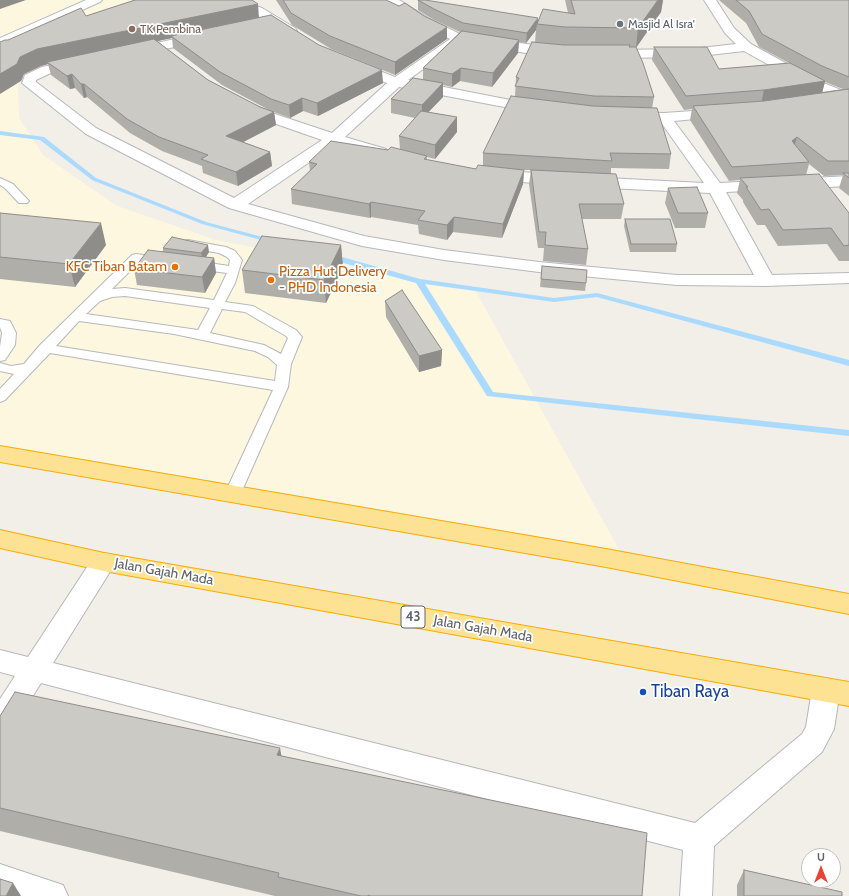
<!DOCTYPE html>
<html>
<head>
<meta charset="utf-8">
<style>
	body { margin:0 }
	#map { position:relative; width:849px; height:896px; overflow:hidden; background:#f1efe8; font-family:Cabin,sans-serif }
	canvas { display:block }
	.north { position:absolute; left:801px; top:848px; width:40px; height:40px; box-sizing:border-box; background:#fff; border:1px solid #bfc1c3; border-radius:50%; rotate:0deg; font-size:11px; font-weight:700; line-height:16px; text-align:center; color:#5f6368 }
	.north::after { content:''; display:block; margin:auto; width:14px; height:18px; background:#ea4335; clip-path:polygon(50% 0,100% 100%,50% 72%,0 100%) }
</style>
</head>
<body>
<div id="map">
<canvas width="849" height="896"></canvas>
<div class="north">U</div>
</div>
<script>
const ctx = document.querySelector('canvas').getContext('2d');
ctx.lineJoin = 'round';
function fillPath(path, color) { ctx.fillStyle = color; ctx.fill(path, 'evenodd'); }
const shape = rows => new Path2D(rows.map(r => 'M' + r).join(''));
function trace(path, color, width, dash) { ctx.strokeStyle = color; ctx.lineWidth = width; ctx.lineCap = dash ? 'butt' : 'round'; ctx.setLineDash(dash || []); ctx.stroke(path); }
function label(font, color, halo, rows, align = 'center') {
  ctx.font = font + ' Cabin,sans-serif'; ctx.lineWidth = 3.5; ctx.setLineDash([]); ctx.textBaseline = 'middle'; ctx.strokeStyle = halo; ctx.fillStyle = color; for (const [text, x, y, turn = 0] of rows) {
    ctx.save(); ctx.translate(x, y); ctx.rotate((+turn || 0) * Math.PI / 180); ctx.textAlign = isNaN(turn) ? turn : align; if (halo) ctx.strokeText(text, 0, 0); ctx.fillText(text, 0, 0); ctx.restore();
  }
}
fillPath(shape([
	[0,0,227,0,259,19,37,70,22,77,18,85,19,118,43,155,117,206,216,240,475,290,622,555,0,450]
]), '#fef7e0');
fillPath(shape([
	[0,131,44,137,96,178,206,222,274,240,276,241,272,243,202,224,92,180,40,140,0,135,0,131],
	[329,255,335,255,420,279,554,298,597,293,849,360,849,366,597,297,554,302,425,284,493,392,849,430,849,436,487,396,416,283,329,259,329,255]
]), '#aadaff');
const lane = shape([
	[0,178,13,184,27,199,29,201,27,203,19,203,5,188,0,185,0,178],
	[188,240,226,247,235,251,242,260,235,283,225,302,253,306,296,330,302,337,291,364,288,387,241,493,239,497,233,499,227,497,225,493,273,390,50,353,5,400,0,402,0,389,14,374,0,371,0,363,11,366,24,364,40,345,132,255,136,254,160,257,164,258,166,261,164,264,160,265,139,262,112,289,125,288,214,300,227,273,196,269,192,268,190,265,192,262,196,261,229,266,230,260,227,257,219,253,184,247,182,244,184,241,188,240],
	[125,296,210,308,198,330,86,314,100,301,112,297,125,296],
	[222,309,245,312,286,336,288,338,281,354,264,345,210,333,222,309],
	[79,321,174,334,255,351,268,357,277,365,275,381,56,346,79,321],
	[0,319,10,321,16,333,15,345,5,360,0,361,0,347,2,333,0,327,0,319]
]);
const street = shape([
	[226,0,239,0,262,8,295,28,297,31,295,34,287,34,254,14,233,6,226,0],
	[385,0,399,0,433,21,462,35,563,49,564,52,563,55,558,56,526,53,461,42,408,80,536,105,541,106,543,109,541,112,536,113,399,87,345,137,386,149,389,152,386,155,381,157,336,144,248,204,364,236,444,250,539,262,677,275,754,275,710,193,587,187,495,180,489,178,487,175,489,172,495,170,587,177,704,183,660,121,630,120,625,119,623,116,625,113,630,112,664,113,721,109,726,110,728,113,726,116,674,121,720,183,849,176,849,186,726,192,772,275,849,273,849,283,766,286,677,285,539,272,444,260,362,246,229,208,86,134,22,83,25,75,42,67,79,59,84,60,86,63,84,66,51,73,36,80,36,82,96,128,234,198,322,140,262,119,242,110,240,107,242,104,247,103,252,104,272,113,332,133,387,83,349,69,347,66,349,63,359,63,395,77,450,39,425,27,385,0],
	[704,0,716,0,734,28,751,44,818,81,849,93,849,102,808,87,744,51,692,57,610,58,605,57,604,54,605,51,610,50,692,49,736,44,725,33,704,0],
	[202,33,206,34,208,37,206,40,134,56,129,55,128,52,129,49,202,33],
	[104,553,113,555,116,562,53,663,695,823,802,734,806,727,812,690,816,682,826,678,836,682,840,690,834,729,822,752,714,846,712,896,680,896,683,850,41,683,10,732,0,735,0,699,15,676,0,672,0,650,28,657,95,555,104,553],
	[0,864,63,885,68,896,0,896,0,864]
]);
const secondary = shape([
	[86,0,102,0,100,2,0,47,0,38,86,0]
]);
const highway = shape([
	[0,446,606,549,849,594,849,614,606,567,0,462,0,446],
	[0,530,104,553,849,682,849,706,104,571,0,548,0,530]
]);
trace(lane, '#b5b8bc', 2);
trace(street, '#b5b8bc', 2);
trace(secondary, '#b6babf', 2);
trace(highway, '#f9ab00', 2);
fillPath(lane, '#fff');
fillPath(street, '#fff');
fillPath(secondary, '#fff');
fillPath(highway, '#fde293');
fillPath(shape([
	[132,0,252,0,259,17,319,45,383,83,318,116,303,111,290,118,274,112,276,125,243,142,270,152,272,166,238,186,203,173,202,166,162,151,130,133,87,97,84,98,75,88,70,89,51,75,48,64,41,66,24,74,21,81,8,40,86,16,133,1],
	[172,38,173,48,222,85,269,110,260,107,208,80,157,41],
	[276,0,386,0,399,6,447,39,395,75,331,49,292,25],
	[418,0,538,21,568,13,565,0,663,0,661,12,636,47,654,97,652,108,671,154,669,169,611,168,611,174,624,204,621,219,582,219,588,249,586,265,543,261,544,248,538,248,529,184,531,170,524,170,523,184,502,238,453,232,447,240,419,234,418,225,371,217,370,218,292,204,291,189,310,171,309,162,388,150,400,149,399,136,415,118,391,113,391,99,423,79,423,68,460,32,434,20,418,10],
	[536,30,535,42,516,77,515,96,483,153,483,166,476,169,427,160,427,157,435,159,457,132,457,117,428,112,443,97,443,85,452,87,460,81,492,87,518,53,519,42,526,43],
	[719,0,849,0,849,196,839,188,843,175,824,176,809,164,806,175,849,213,849,261,839,261,827,244,778,246,765,225,757,225,743,202,743,200,737,193,740,180,729,181,690,120,692,109,684,110,652,60,654,47,719,69,789,63,759,47,746,23],
	[825,82,843,89,822,92],
	[668,188,708,213,705,228,675,228,665,203],
	[0,213,106,245,75,287,0,279],
	[625,219,677,244,676,252,630,252,624,226],
	[341,245,343,267,326,303,245,293,242,270],
	[163,248,209,252,206,257,214,258,216,273,205,293,137,285,134,269,163,251],
	[542,266,586,283,585,291,540,287],
	[385,301,442,350,441,366,419,372,386,317],
	[0,716,281,756,642,896,275,896,0,831],
	[744,870,842,896,737,896,737,885]
]), '#afaea9');
fillPath(shape([
	[0,0,26,0,0,9],
	[658,0,663,0,661,12,636,48,638,28],
	[258,4,259,19,171,36,172,38,50,64,47,62,48,64,41,66,24,74,21,81,0,94,0,74,20,57,37,49],
	[538,18,538,24,537,24,536,30,526,43,527,33],
	[447,27,447,39,395,75,395,62],
	[519,40,518,53,492,87,493,73],
	[461,68,460,81,452,87,452,74],
	[382,70,383,83,318,116,317,103],
	[72,74,75,88,70,89,67,76],
	[825,81,822,94,761,104,764,90],
	[443,83,443,97,422,119,422,105],
	[81,84,84,84,87,97,84,98],
	[302,98,303,111,290,118,289,105],
	[274,112,276,125,228,150,226,136],
	[457,117,457,132,435,159,435,145],
	[797,137,793,151,792,141],
	[270,152,272,166,238,186,236,172],
	[524,170,523,184,502,238,503,224],
	[371,202,371,217,370,218,369,204],
	[454,217,453,232,447,240,447,225],
	[101,223,106,245,75,287,69,264],
	[208,245,209,252,203,261,201,253],
	[341,245,343,267,326,303,324,280],
	[214,258,216,273,205,293,202,277],
	[442,350,441,366,419,372,419,356],
	[280,748,285,775,277,755],
	[13,883,21,896,6,896]
]), '#8f8d8a');
const building = shape([
	[135,0,252,0,258,4,37,49,20,57,17,64,0,74,0,42,5,40,8,40,81,8,86,16,135,0],
	[283,0,386,0,399,6,405,3,424,16,447,27,395,62,330,36,291,13,283,0],
	[418,0,425,0,538,18,527,33,463,23,434,9,418,0],
	[571,0,658,0,638,28,565,27,537,24,543,9,575,14,571,0],
	[736,0,849,0,849,77,822,66,762,34,749,11,736,0],
	[271,15,319,45,382,70,317,103,302,98,289,105,271,99,220,72,171,36,271,15],
	[462,31,519,40,493,73,461,68,452,74,423,68,462,31],
	[154,39,208,80,260,107,274,112,226,136,270,152,236,172,201,159,208,155,159,137,127,119,84,84,81,84,72,74,67,76,47,62,154,39],
	[532,42,564,45,630,45,629,47,636,47,643,63,654,97,594,96,515,86,519,78,516,77,532,42],
	[654,47,707,47,719,69,790,63,825,81,764,90,686,96,654,47],
	[413,78,443,83,422,105,391,99,413,78],
	[849,89,849,161,828,161,797,137,792,141,809,162,732,167,693,106,764,101,849,89],
	[511,96,593,106,657,108,671,154,610,153,612,161,483,153,511,96],
	[421,111,457,117,435,145,399,136,421,111],
	[331,141,388,150,391,147,427,156,424,159,476,169,478,165,524,170,503,224,454,217,447,225,418,220,425,211,371,202,369,204,291,189,317,164,309,162,331,141],
	[531,170,616,174,624,204,579,204,588,249,545,245,546,232,539,232,531,170],
	[843,173,849,173,849,178,843,173],
	[819,174,849,213,849,245,844,246,831,228,783,230,769,209,761,210,746,187,748,187,740,178,819,174],
	[697,187,708,213,678,213,668,188,697,187],
	[0,213,101,223,69,264,0,257,0,213],
	[625,219,670,219,677,244,631,244,625,219],
	[262,236,341,245,324,280,242,270,262,236],
	[172,237,208,245,201,253,163,248,172,237],
	[148,250,214,258,202,277,134,269,148,250],
	[542,266,587,270,586,283,541,279,542,266],
	[402,290,442,350,419,356,385,301,402,290],
	[15,692,280,748,277,755,647,833,642,896,371,896,368,895,368,896,361,896,278,877,279,873,0,808,0,716,15,692],
	[744,870,842,892,842,896,744,896,744,870],
	[0,879,13,883,6,896,0,896,0,879]
]);
fillPath(building, '#cccac5');
trace(building, '#8f8d8a', 1);
for (const [x, y, r, color] of [
	[620,24,4,"#6b7280"],
	[132,29,4,"#8d6e63"],
	[175,267,4,"#e8710a"],
	[271,280,4,"#e8710a"],
	[643,692,4,"#1a4fb4"]
]) { const dot = new Path2D(); dot.arc(x, y, r, 0, 2 * Math.PI); ctx.fillStyle = color; ctx.fill(dot); trace(dot, '#fff', 1.5); }
label('12px', '#5b616d', '#fff', [
	["Masjid Al Isra'",628,24]
], 'left');
label('12px', '#785e54', '#fff', [
	["TK Pembina",140,29]
], 'left');
for (const [x, y, w] of [
	[413,617,24]
]) { const box = new Path2D(); box.roundRect(x - w / 2, y - 11, w, 22, 3); ctx.fillStyle = '#fff'; ctx.fill(box); trace(box, '#5f6368', 1); }
label('bold 13px', '#5f6368', null, [
	["43",413,617]
]);
label('14px', '#c56008', '#fff', [
	["KFC Tiban Batam",167,267],
	["Pizza Hut Delivery",279,272,"left"],
	["- PHD Indonesia",279,288,"left"]
], 'right');
label('14px', '#5f6368', '#fff', [
	["Jalan Gajah Mada",164,572,10],
	["Jalan Gajah Mada",483,629,10]
]);
label('17px', '#164399', '#fff', [
	["Tiban Raya",651,692]
], 'left');
</script>
</body>
</html>
